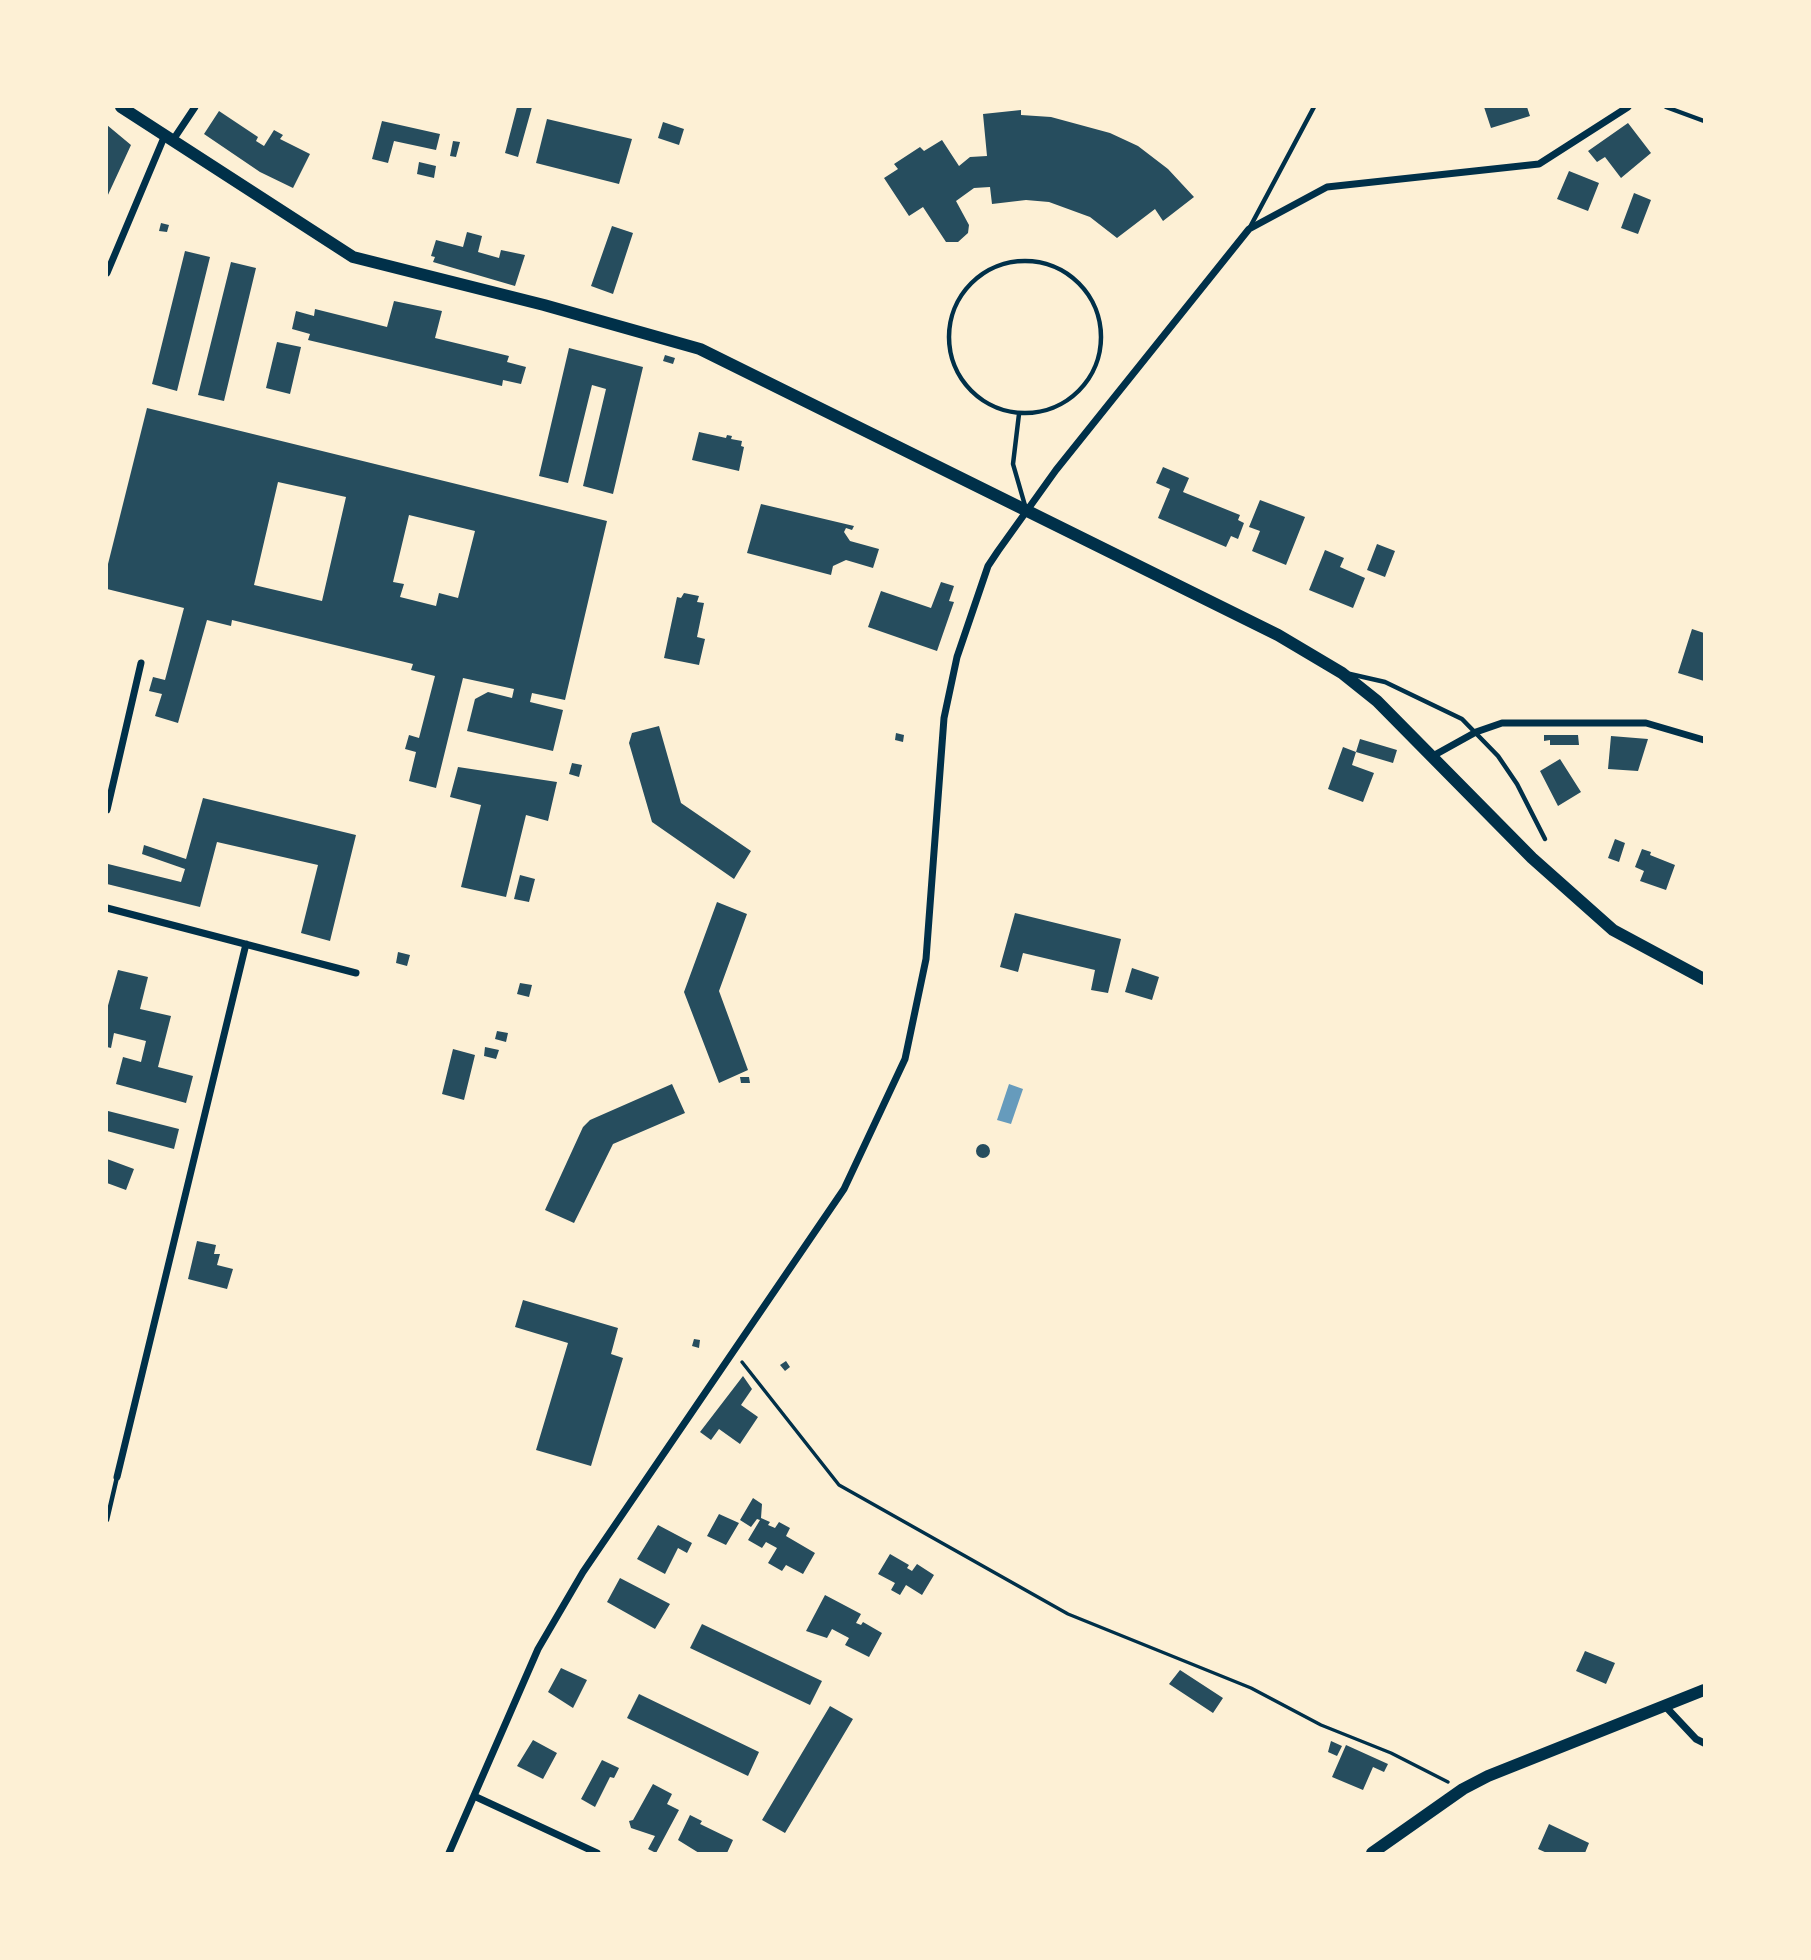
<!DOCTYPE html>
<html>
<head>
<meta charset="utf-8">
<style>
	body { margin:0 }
	#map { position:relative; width:1811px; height:1960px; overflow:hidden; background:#fdf0d5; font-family:"Nunito Sans",sans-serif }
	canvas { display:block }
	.frame { position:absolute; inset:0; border:108px solid #fdf0d5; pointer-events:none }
</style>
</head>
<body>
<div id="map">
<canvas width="1811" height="1960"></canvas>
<div class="frame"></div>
</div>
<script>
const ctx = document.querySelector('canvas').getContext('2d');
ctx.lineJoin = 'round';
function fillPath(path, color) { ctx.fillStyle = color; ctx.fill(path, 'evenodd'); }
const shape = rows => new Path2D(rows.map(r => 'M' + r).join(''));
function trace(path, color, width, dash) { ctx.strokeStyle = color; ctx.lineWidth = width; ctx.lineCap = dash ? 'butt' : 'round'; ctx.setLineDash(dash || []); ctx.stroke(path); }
fillPath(shape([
	[1009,1084,1023,1089,1011,1124,997,1120]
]), '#669bbc');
fillPath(shape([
	[517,107,532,107,518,157,505,153],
	[1484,107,1527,107,1530,116,1491,128],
	[1021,110,1021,115,1051,117,1110,133,1138,146,1168,169,1194,197,1163,221,1155,209,1117,238,1090,217,1049,202,1026,200,992,204,990,187,974,188,956,201,969,225,968,233,958,242,946,242,923,207,909,216,884,178,898,169,894,164,920,147,924,151,942,140,959,166,970,157,987,156,983,114],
	[219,111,258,137,256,141,264,146,274,130,283,135,280,139,310,154,293,188,260,172,204,134],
	[547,119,632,139,619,184,536,163],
	[382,121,440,134,436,150,394,141,388,163,372,159],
	[663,122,684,129,679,145,658,138],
	[1628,123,1651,153,1621,178,1605,157,1597,162,1588,151],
	[107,125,131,145,107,197],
	[453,141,460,142,456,157,450,156],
	[419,162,436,166,434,178,417,174],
	[1569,171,1599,183,1588,211,1557,199],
	[1634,193,1651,200,1638,234,1621,228],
	[161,223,169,225,167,232,159,231],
	[612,226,633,233,613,294,591,286],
	[467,232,482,236,478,252,499,258,501,250,525,255,515,286,433,262,435,257,431,256,436,240,463,247],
	[185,251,210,257,177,391,152,384],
	[231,262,256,268,224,401,198,395],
	[394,301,442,311,435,338,509,356,507,362,526,367,521,384,503,380,502,386,308,340,310,334,292,329,296,311,314,316,315,309,387,327],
	[277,342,301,347,290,394,266,388],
	[569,348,643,367,613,494,583,486,606,389,592,385,568,483,539,476],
	[665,355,675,358,673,364,663,361],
	[147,408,607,521,565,700,532,693,530,702,563,710,553,751,467,731,475,699,488,692,512,698,514,689,463,678,436,788,409,781,416,752,405,749,409,735,419,738,435,676,411,670,413,664,232,620,231,626,207,620,178,723,155,716,162,694,149,691,153,677,165,680,184,608,107,589,107,568],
	[278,482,346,497,322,601,254,585],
	[409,515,475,531,458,598,439,593,436,606,400,597,404,584,393,582],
	[699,432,726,438,727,435,732,436,731,439,742,441,741,446,744,447,739,471,692,460],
	[1163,467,1189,478,1183,492,1240,515,1238,520,1244,523,1238,539,1231,536,1226,547,1158,518,1170,489,1156,483],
	[1260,500,1305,517,1286,565,1252,551,1260,531,1249,527],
	[761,504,854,526,852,530,846,528,844,532,850,541,879,549,873,568,846,560,833,566,831,575,747,553],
	[1377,544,1395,551,1385,577,1367,570],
	[1325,550,1344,558,1340,567,1365,578,1353,608,1309,590],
	[941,582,954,586,949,601,954,602,937,651,868,627,881,591,931,608],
	[684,593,699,596,697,602,704,603,697,637,705,639,699,665,664,658,677,597,681,598],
	[1692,629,1704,633,1704,681,1678,673],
	[659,726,681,803,751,851,734,879,652,822,629,743,632,733],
	[896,733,904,735,903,742,895,740],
	[1544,735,1578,735,1579,745,1550,745,1550,740,1544,741],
	[1611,736,1648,739,1638,771,1608,769],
	[1360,739,1397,750,1393,763,1356,752],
	[1343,747,1356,752,1352,765,1374,773,1363,802,1328,789],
	[1560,759,1581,792,1558,806,1540,771],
	[572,763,582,765,579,777,569,774],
	[458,767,557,782,548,821,526,815,506,897,461,887,481,805,450,797],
	[203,798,356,835,330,941,301,933,318,865,217,842,200,907,107,884,108,864,181,882,185,869,142,854,144,845,186,859],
	[1615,839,1625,843,1619,862,1608,858],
	[1642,849,1651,852,1650,855,1675,865,1666,890,1640,881,1644,871,1635,867],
	[520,875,535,879,529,902,514,899],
	[717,902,747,914,719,991,748,1070,719,1083,684,992],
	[1015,913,1121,939,1108,993,1091,990,1095,970,1023,953,1018,972,1000,967],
	[398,952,410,955,407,966,396,963],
	[1132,968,1159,977,1152,1000,1125,992],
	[118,970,148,977,140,1009,171,1016,158,1067,193,1076,186,1103,116,1084,123,1057,141,1062,146,1041,114,1033,111,1048,107,1047,107,1009],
	[520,983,532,985,529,997,517,994],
	[497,1031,508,1033,506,1042,495,1039],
	[485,1047,499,1050,496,1059,484,1056],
	[453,1049,475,1055,464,1100,442,1094],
	[740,1077,749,1077,750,1083,741,1083],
	[672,1084,685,1113,613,1144,574,1223,545,1210,583,1127,590,1120],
	[108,1111,179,1129,174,1149,107,1131],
	'976 1151a7 7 0 1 1 14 0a7 7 0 1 1-14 0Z',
	[107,1159,134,1169,126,1190,107,1183],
	[197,1241,216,1245,214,1254,220,1254,217,1265,233,1269,227,1289,188,1279],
	[523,1300,618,1328,611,1354,623,1358,591,1466,536,1450,568,1343,515,1327],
	[694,1339,700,1340,699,1348,692,1346],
	[786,1361,790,1367,785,1371,780,1365],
	[743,1376,752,1389,741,1405,758,1417,740,1444,719,1429,711,1440,700,1432],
	[753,1498,762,1504,761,1518,770,1522,768,1525,775,1528,779,1522,790,1528,786,1536,815,1553,803,1574,786,1565,782,1571,768,1563,777,1548,766,1542,762,1548,748,1540,760,1520,757,1519,751,1527,740,1520],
	[719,1514,739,1523,726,1545,707,1536],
	[658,1525,692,1543,687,1553,678,1548,665,1574,637,1559],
	[890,1554,909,1565,907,1568,912,1571,917,1564,934,1575,922,1595,906,1585,900,1595,891,1590,895,1583,878,1574],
	[620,1578,670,1604,655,1629,607,1602],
	[825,1595,861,1614,856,1623,861,1625,863,1622,882,1633,869,1657,845,1645,849,1638,832,1629,827,1638,806,1631],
	[702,1624,822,1681,810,1705,690,1648],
	[1585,1651,1615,1663,1606,1684,1576,1671],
	[561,1668,587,1680,573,1708,548,1692],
	[1180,1670,1223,1698,1213,1713,1169,1684],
	[639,1694,759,1752,748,1776,627,1718],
	[830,1706,853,1719,785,1833,762,1820],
	[533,1740,557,1753,543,1779,517,1766],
	[1331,1741,1342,1746,1337,1756,1328,1752],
	[1346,1745,1388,1764,1384,1772,1373,1767,1363,1790,1332,1777],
	[602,1760,619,1768,614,1778,610,1777,595,1807,581,1799],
	[653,1784,672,1794,667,1804,679,1810,656,1853,648,1849,655,1836,631,1828,629,1821,633,1820],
	[690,1815,702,1821,700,1824,733,1840,727,1853,699,1853,678,1840],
	[1549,1824,1589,1843,1585,1853,1547,1853,1538,1849]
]), '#264d5e');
trace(shape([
	[742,1362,839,1485,1068,1614,1251,1688,1321,1725,1391,1753,1448,1782]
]), '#003049', 3.5);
trace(shape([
	[1666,107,1704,121],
	[1249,229,1314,107],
	'949 337a76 76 0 1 1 152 0a76 76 0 1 1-152 0Z',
	[1019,414,1013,464,1026,509],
	[1350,674,1385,682,1462,719,1498,756,1517,784,1545,839],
	[107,1520,117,1477]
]), '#003049', 4.5);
trace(shape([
	[173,140,195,107],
	[107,273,165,135],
	[1431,757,1476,732,1502,723,1646,723,1704,740],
	[107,810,141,663],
	[107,908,356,973],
	[117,1477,246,944],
	[1665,1706,1696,1739,1704,1743],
	[474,1796,597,1853],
	[449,1853,538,1649,583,1572,844,1189,905,1059,926,959,944,718,957,657,988,566,998,551,1056,470,1249,229,1327,187,1539,164,1628,107]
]), '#003049', 7);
trace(shape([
	[121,107,353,257,544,305,700,349,1278,635,1342,673,1377,701,1532,858,1613,930,1704,979],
	[1372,1853,1463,1789,1488,1776,1704,1690]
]), '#003049', 12);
</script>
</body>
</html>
